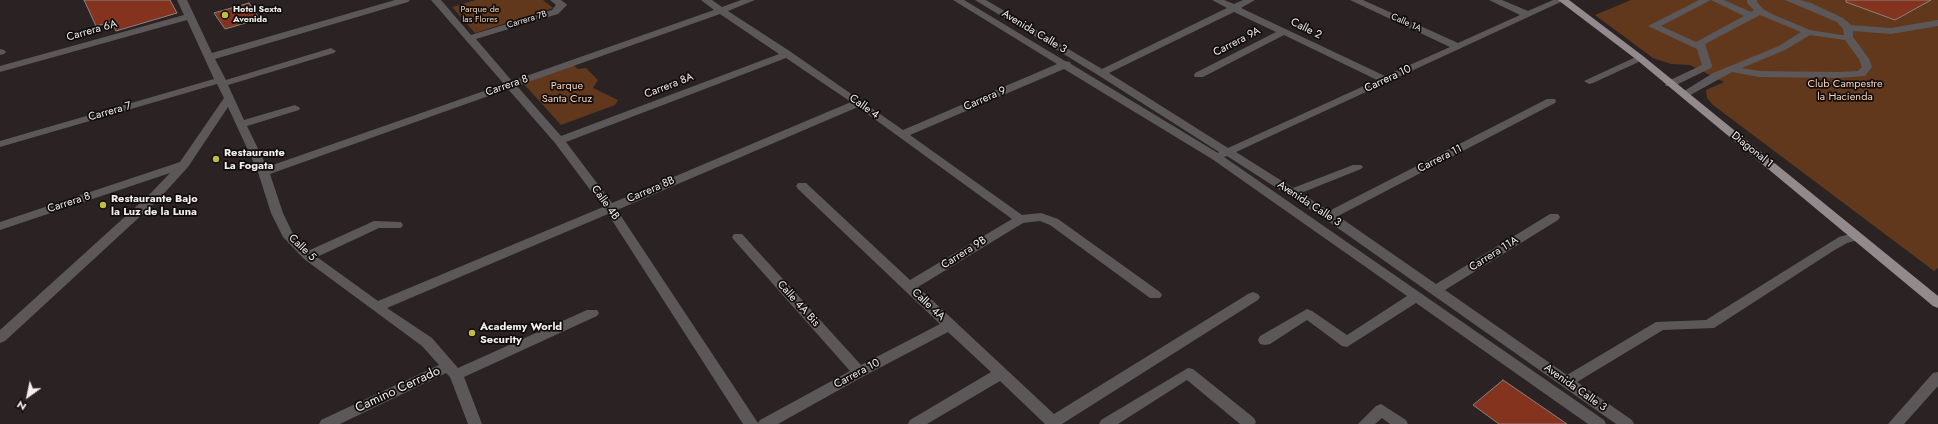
<!DOCTYPE html>
<html>
<head>
<meta charset="utf-8">
<style>
	body { margin:0 }
	#map { position:relative; width:1938px; height:424px; overflow:hidden; background:#2b2323; font-family:Jost,sans-serif }
	canvas { display:block }
	.north { position:absolute; left:8px; top:376px; width:40px; height:40px; -webkit-text-stroke:3px #110d0d; paint-order:stroke; rotate:213deg; font-size:11px; font-weight:700; line-height:16px; text-align:center; color:#f4efef }
	.north::after { content:''; display:block; margin:auto; width:14px; height:18px; background:#f4efef; clip-path:polygon(50% 0,100% 100%,50% 72%,0 100%) }
</style>
</head>
<body>
<div id="map">
<canvas width="1938" height="424"></canvas>
<div class="north">N</div>
</div>
<script>
const ctx = document.querySelector('canvas').getContext('2d');
ctx.lineJoin = 'round';
function fillPath(path, color) { ctx.fillStyle = color; ctx.fill(path, 'evenodd'); }
const shape = rows => new Path2D(rows.map(r => 'M' + r).join(''));
function trace(path, color, width, dash) { ctx.strokeStyle = color; ctx.lineWidth = width; ctx.lineCap = dash ? 'butt' : 'round'; ctx.setLineDash(dash || []); ctx.stroke(path); }
function label(font, color, halo, rows, align = 'center') {
  ctx.font = font + ' Jost,sans-serif'; ctx.lineWidth = 3.5; ctx.setLineDash([]); ctx.textBaseline = 'middle'; ctx.strokeStyle = halo; ctx.fillStyle = color; for (const [text, x, y, turn = 0] of rows) {
    ctx.save(); ctx.translate(x, y); ctx.rotate((+turn || 0) * Math.PI / 180); ctx.textAlign = isNaN(turn) ? turn : align; if (halo) ctx.strokeText(text, 0, 0); ctx.fillText(text, 0, 0); ctx.restore();
  }
}
fillPath(shape([
	[476,0,543,0,553,8,475,33,452,7],
	[1631,0,1938,0,1938,268,1934,271,1713,105,1707,98,1706,90,1724,82,1690,65,1671,64,1653,58,1595,15],
	[571,63,578,69,586,68,598,80,593,88,618,100,615,105,561,125,522,82]
]), '#61381c');
const building = shape([
	[84,0,170,0,177,13,116,31,112,22,96,26,84,0],
	[1846,0,1931,0,1895,20,1846,2,1846,0],
	[249,3,260,19,225,29,214,13,249,3],
	[1503,380,1567,424,1499,424,1473,405,1503,380]
]);
fillPath(building, '#83331e');
trace(building, '#8c8280', 1);
fillPath(shape([
	[177,0,187,0,212,53,395,0,410,0,408,2,215,59,226,80,328,49,331,48,336,51,334,53,228,85,244,120,295,105,300,108,299,110,247,126,267,167,504,84,431,0,441,0,471,35,552,10,556,5,550,0,561,0,565,3,567,5,558,14,476,39,512,81,714,10,701,0,712,0,722,7,741,0,755,0,728,11,791,52,903,130,1057,64,953,0,964,0,1065,61,1070,62,1071,64,1218,153,1219,152,1098,75,975,0,986,0,1102,69,1227,8,1212,0,1224,0,1234,4,1243,0,1255,0,1241,8,1385,76,1450,47,1350,0,1363,0,1458,43,1520,15,1489,0,1502,0,1528,11,1553,0,1565,0,1236,152,1293,188,1353,165,1361,165,1363,167,1361,169,1301,193,1329,211,1547,99,1555,99,1556,101,1555,103,1338,216,1436,284,1550,214,1558,214,1560,217,1558,220,1445,290,1567,375,1656,322,1706,320,1839,237,1857,232,1863,236,1861,239,1847,243,1833,251,1714,328,1663,330,1577,382,1632,420,1634,424,1616,424,1325,219,1227,156,1224,157,1604,420,1606,424,1588,424,1416,303,1347,347,1342,346,1307,320,1270,344,1265,345,1260,344,1258,340,1260,336,1307,309,1312,311,1347,335,1407,296,1212,159,1064,69,910,135,1022,215,1041,213,1058,219,1160,292,1162,295,1160,298,1150,298,1050,225,1040,221,1023,223,918,287,1054,414,1248,294,1253,292,1258,294,1260,297,1258,300,1062,424,1045,424,1000,381,927,424,908,424,910,420,991,372,948,332,864,376,778,424,743,424,608,214,387,308,432,338,458,368,587,310,597,310,599,313,597,316,464,377,482,424,468,424,450,377,446,373,340,424,319,424,321,420,439,365,422,346,304,259,283,237,271,213,258,172,228,107,188,167,158,200,5,341,0,343,0,330,150,194,170,173,0,230,0,222,180,162,224,98,217,84,0,147,0,141,214,79,187,20,0,72,0,66,184,15,177,0],
	[1234,12,1276,32,1195,73,1194,75,1195,77,1203,77,1284,35,1377,80,1228,148,1109,73,1234,12],
	[720,14,779,54,561,136,517,86,720,14],
	[786,58,851,102,612,203,566,142,786,58],
	[508,89,555,143,603,207,378,301,317,257,379,228,401,228,403,225,401,222,374,221,310,250,292,232,283,213,270,174,508,89],
	[858,107,1012,219,910,280,806,183,798,183,796,186,798,189,940,324,861,365,742,234,734,234,732,237,734,240,850,371,760,420,758,423,617,210,858,107],
	[1699,0,1711,0,1661,26,1696,42,1744,16,1711,0,1724,0,1751,12,1754,10,1747,3,1747,0,1757,0,1757,2,1763,9,1774,15,1810,30,1841,35,1844,35,1843,29,1837,22,1785,0,1800,0,1811,3,1843,18,1851,25,1891,28,1938,20,1938,26,1891,34,1853,31,1853,37,1869,59,1872,67,1865,76,1838,78,1759,77,1732,72,1685,98,1680,95,1681,93,1713,73,1779,46,1801,32,1760,15,1705,44,1712,66,1711,68,1674,86,1666,86,1665,84,1666,82,1702,65,1697,49,1648,26,1699,0],
	[1810,35,1845,40,1859,59,1862,67,1858,71,1838,72,1759,71,1742,68,1785,50,1810,35],
	[0,49,4,50,6,52,4,54,0,55,0,49],
	[1640,55,1645,58,1643,60,1593,83,1589,84,1584,81,1640,55],
	[1188,368,1193,369,1254,418,1256,422,1255,424,1240,424,1187,380,1118,424,1099,424,1101,420,1188,368],
	[1938,372,1938,386,1904,424,1888,424,1933,373,1938,372],
	[1381,404,1406,420,1408,424,1390,424,1382,418,1375,424,1358,424,1376,406,1381,404]
]), '#5c5859');
fillPath(shape([
	[1558,0,1569,0,1643,56,1938,296,1938,308,1933,306,1637,60,1558,0]
]), '#938a8d');
for (const [x, y, r, color] of [
	[225,15,4,"#c1bd40"],
	[216,159,4,"#c1bd40"],
	[103,205,4,"#c1bd40"],
	[472,333,4,"#c1bd40"]
]) { const dot = new Path2D(); dot.arc(x, y, r, 0, 2 * Math.PI); ctx.fillStyle = color; ctx.fill(dot); trace(dot, '#110d0d', 1.5); }
label('bold 9px', '#f4efef', '#110d0d', [
	["Hotel Sexta",233,10],
	["Avenida",233,20]
], 'left');
label('9px', '#f9d0b6', '#110d0d', [
	["Parque de",480,10],
	["las Flores",480,20]
]);
label('9px', '#f4efef', '#110d0d', [
	["Carrera 7B",527,20,-17],
	["Calle 1A",1406,23,24]
]);
label('11px', '#f4efef', '#110d0d', [
	["Calle 2",1306,29,26],
	["Carrera 6A",92,31,-16],
	["Avenida Calle 3",1034,32,31],
	["Carrera 9A",1237,42,-27],
	["Carrera 10",1388,79,-25],
	["Carrera 8",507,86,-19],
	["Carrera 8A",669,86,-21],
	["Carrera 9",985,99,-23],
	["Calle 4",864,107,35],
	["Carrera 7",110,112,-16],
	["Diagonal 1",1752,150,39],
	["Carrera 11",1440,159,-27],
	["Carrera 8B",651,190,-23],
	["Carrera 8",69,203,-18],
	["Calle 4B",605,203,54],
	["Avenida Calle 3",1309,204,33],
	["Calle 5",302,248,44],
	["Carrera 9B",964,253,-32],
	["Carrera 11A",1494,254,-32],
	["Calle 4A Bis",798,304,48],
	["Calle 4A",928,305,43],
	["Carrera 10",857,374,-28],
	["Avenida Calle 3",1575,388,35]
]);
label('11px', '#f9d0b6', '#110d0d', [
	["Club Campestre",1845,84],
	["la Hacienda",1845,97],
	["Parque",567,86],
	["Santa Cruz",567,99]
]);
label('bold 11px', '#f4efef', '#110d0d', [
	["Restaurante",224,153],
	["La Fogata",224,166],
	["Restaurante Bajo",111,199],
	["la Luz de la Luna",111,212],
	["Academy World",480,327],
	["Security",480,340]
], 'left');
label('13px', '#f4efef', '#110d0d', [
	["Camino Cerrado",398,390,-25]
]);
</script>
</body>
</html>
